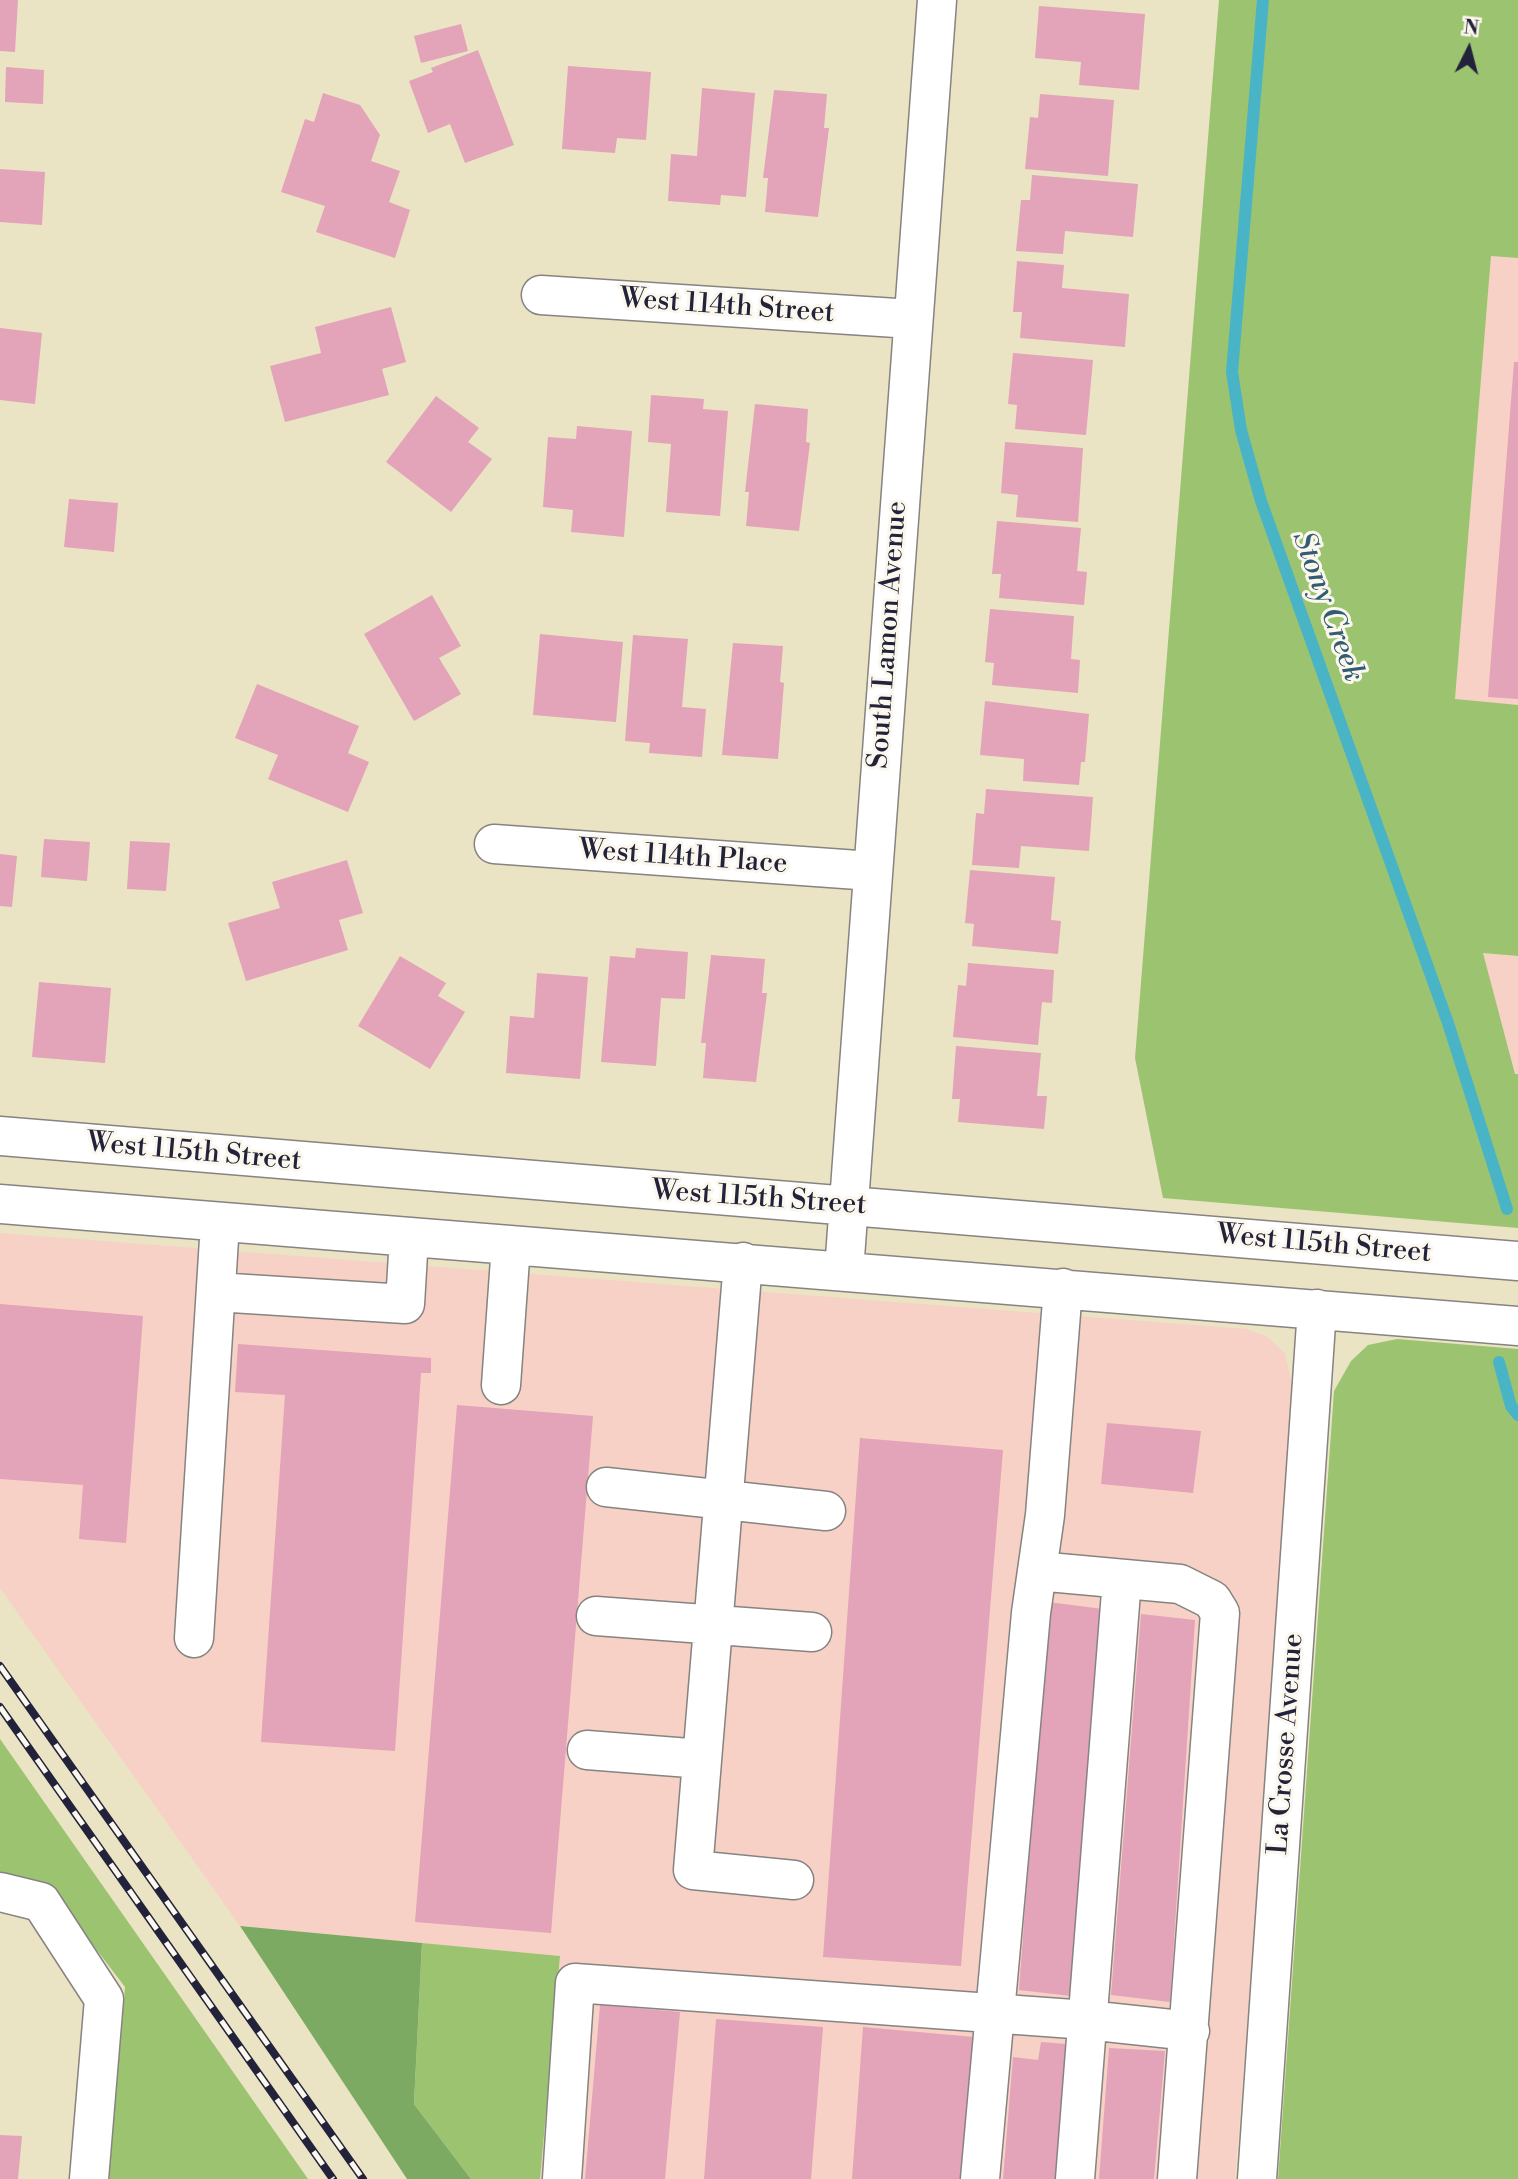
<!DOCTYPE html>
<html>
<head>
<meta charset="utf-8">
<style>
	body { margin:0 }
	#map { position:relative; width:1518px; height:2179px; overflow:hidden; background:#eae4c4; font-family:"Libre Bodoni",serif }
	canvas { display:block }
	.north { position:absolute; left:1434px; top:14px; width:70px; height:70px; -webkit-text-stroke:5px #fbf7ec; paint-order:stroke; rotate:6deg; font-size:19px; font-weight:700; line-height:28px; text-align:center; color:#22223b }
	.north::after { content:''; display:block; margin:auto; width:24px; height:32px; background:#22223b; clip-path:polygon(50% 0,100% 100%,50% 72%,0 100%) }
</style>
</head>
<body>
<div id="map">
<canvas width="1518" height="2179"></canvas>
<div class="north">N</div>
</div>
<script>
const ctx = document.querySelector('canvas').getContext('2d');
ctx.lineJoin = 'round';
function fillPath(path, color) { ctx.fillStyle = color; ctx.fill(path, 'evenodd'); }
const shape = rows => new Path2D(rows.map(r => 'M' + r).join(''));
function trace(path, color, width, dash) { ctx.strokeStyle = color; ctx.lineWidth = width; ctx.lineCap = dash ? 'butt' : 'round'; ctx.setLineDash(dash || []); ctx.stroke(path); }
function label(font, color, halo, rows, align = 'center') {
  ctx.font = font + ' "Libre Bodoni",serif'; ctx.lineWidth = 6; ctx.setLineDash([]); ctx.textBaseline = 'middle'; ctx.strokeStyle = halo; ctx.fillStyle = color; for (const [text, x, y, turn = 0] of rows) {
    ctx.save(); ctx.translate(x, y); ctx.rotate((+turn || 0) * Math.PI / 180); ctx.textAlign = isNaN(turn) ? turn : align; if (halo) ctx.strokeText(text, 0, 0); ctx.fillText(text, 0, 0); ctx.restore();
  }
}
fillPath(shape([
	[1491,256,1518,258,1518,705,1455,700],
	[1482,953,1518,956,1518,1074,1515,1074],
	[0,1233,1246,1329,1266,1336,1285,1353,1296,1404,1235,2179,540,2179,560,1956,240,1926,0,1588]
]), '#f7d1c6');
fillPath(shape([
	[1219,0,1518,0,1518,258,1491,256,1455,699,1518,705,1518,956,1483,953,1515,1074,1518,1074,1518,1228,1163,1198,1135,1058],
	[1397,1339,1518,1349,1518,2179,1278,2179,1334,1391,1351,1361,1368,1345],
	[0,1739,308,2179,109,2179,125,1987,61,1903,0,1875],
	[422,1943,560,1956,540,2179,471,2179,414,2104]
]), '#9cc470');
fillPath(shape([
	[240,1926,422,1943,414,2104,471,2179,407,2179]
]), '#7daa62');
trace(shape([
	[1263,0,1232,372,1241,430,1261,501,1448,1023,1507,1209],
	[1499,1362,1511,1406,1518,1415]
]), '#4ab4c7', 12);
fillPath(shape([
	[0,0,18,0,15,52,0,51],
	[1039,6,1145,14,1139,90,1079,85,1081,62,1035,58],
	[461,24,468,51,421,63,414,36],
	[478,50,514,145,465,163,450,124,428,133,409,81,433,72,431,68],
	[568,66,651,72,646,140,617,138,615,153,562,149],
	[6,67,44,70,43,104,5,102],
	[702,88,755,93,746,197,721,195,720,205,668,201,671,154,697,156],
	[774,90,827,94,824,128,829,128,818,217,765,212,768,178,763,178],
	[323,93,360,105,380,135,371,161,400,171,389,202,410,210,395,258,316,232,325,206,281,192,305,119,314,122],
	[1040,94,1114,100,1108,176,1025,169,1030,117,1038,118],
	[0,169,45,172,42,225,0,222],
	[1032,175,1138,184,1133,237,1065,231,1063,254,1016,251,1021,200,1030,200],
	[1017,261,1064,265,1062,288,1129,294,1125,347,1020,338,1022,312,1013,312],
	[391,307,406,362,382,369,389,395,285,422,270,366,321,353,315,327],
	[0,328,42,333,35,404,0,400],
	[1013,353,1093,360,1086,435,1015,429,1017,405,1008,404],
	[1514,362,1518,362,1518,699,1488,697],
	[651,395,704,399,703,409,728,411,720,516,666,512,671,444,648,442],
	[436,396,479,428,468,442,492,459,451,512,386,462],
	[755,404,808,409,806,442,810,443,799,531,746,526,749,492,745,492],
	[577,426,632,431,624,537,571,532,573,510,543,507,548,437,576,439],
	[1005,442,1083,448,1078,522,1016,517,1018,495,1001,493],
	[69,499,118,503,114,552,64,547],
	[997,521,1081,528,1077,571,1087,572,1084,605,999,598,1001,574,992,574],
	[432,595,461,646,439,658,461,694,414,721,364,634],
	[990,609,1074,616,1071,659,1080,660,1078,693,992,685,994,663,985,662],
	[540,634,623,642,616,722,533,715],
	[633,635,688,639,682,707,706,709,702,757,649,753,650,743,625,741],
	[733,643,783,646,780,682,784,683,778,759,722,755],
	[257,684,359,726,348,753,369,762,348,812,268,779,278,755,235,738],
	[985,701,1089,714,1085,762,1081,762,1079,785,1023,781,1024,759,980,755],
	[986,789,1093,797,1089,851,1021,846,1019,868,972,865,976,813,984,814],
	[44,839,90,842,87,881,41,877],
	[130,841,170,843,166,891,127,889],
	[0,854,17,856,12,907,0,906],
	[347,860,363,913,339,920,348,950,246,981,228,923,280,908,272,882],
	[970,870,1055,877,1051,920,1061,921,1058,954,972,946,974,924,965,923],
	[636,948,688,952,685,999,661,998,656,1066,601,1062,610,956,635,958],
	[711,955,765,959,762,993,767,993,756,1082,703,1078,706,1043,701,1043],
	[400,956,446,983,438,996,465,1012,430,1069,358,1026],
	[968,963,1054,970,1052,1003,1042,1002,1038,1045,953,1037,958,985,966,986],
	[537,973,588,977,580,1079,506,1073,510,1016,534,1018],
	[39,982,111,988,105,1063,32,1057],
	[956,1046,1041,1053,1037,1096,1047,1096,1044,1129,958,1122,960,1099,952,1099],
	[0,1304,143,1316,126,1543,79,1539,83,1485,0,1479],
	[238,1344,431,1358,431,1373,421,1373,395,1751,261,1742,285,1395,235,1392],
	[457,1405,593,1416,551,1933,415,1922],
	[1107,1423,1201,1431,1193,1493,1101,1484],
	[860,1438,1003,1450,961,1966,823,1957],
	[1048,1602,1103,1609,1071,1996,1019,1990],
	[1141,1614,1195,1620,1170,2002,1111,1995],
	[600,2005,680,2012,665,2179,585,2179],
	[716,2019,823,2027,811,2179,704,2179],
	[863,2027,974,2037,964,2179,852,2179],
	[1041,2042,1067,2044,1057,2179,1003,2179,1013,2057,1038,2060],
	[1109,2048,1165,2051,1154,2179,1099,2179],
	[0,2135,22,2136,18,2179,0,2179]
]), '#e3a3b8');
const minor = shape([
	[541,295,912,319],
	[494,844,872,871],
	[0,1136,1518,1261],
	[0,1204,1518,1326],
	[743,1262,693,1870,794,1880],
	[844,1271,937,0],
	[216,1292,405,1304,409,1237],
	[501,1385,511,1245],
	[606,1487,826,1511],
	[1037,1571,1180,1584,1212,1600,1220,1613,1177,2179],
	[596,1616,812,1632],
	[194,1638,220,1223],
	[587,1750,702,1759],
	[0,1892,41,1902,104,1999,89,2179],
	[562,2179,575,1983,1087,2020,1190,2031],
	[980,2179,1031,1613,1045,1515,1063,1288],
	[1075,2179,1122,1579],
	[1257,2179,1317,1309]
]);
trace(minor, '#868380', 41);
trace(minor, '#fff', 38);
const rail = shape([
	[0,1666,363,2179],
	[0,1707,333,2179]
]);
trace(rail, '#22223b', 8);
trace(rail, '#fbf7ec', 5, [16]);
label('28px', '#22223b', '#fbf7ec', [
	["West 114th Street",727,307,4],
	["South Lamon Avenue",889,635,-86],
	["West 114th Place",683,858,4],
	["West 115th Street",194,1153,5],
	["West 115th Street",759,1199,4],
	["West 115th Street",1324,1245,5],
	["La Crosse Avenue",1287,1744,-86]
]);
label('italic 30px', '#325c73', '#fbf7ec', [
	["Stony Creek",1327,607,70]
]);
</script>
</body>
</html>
